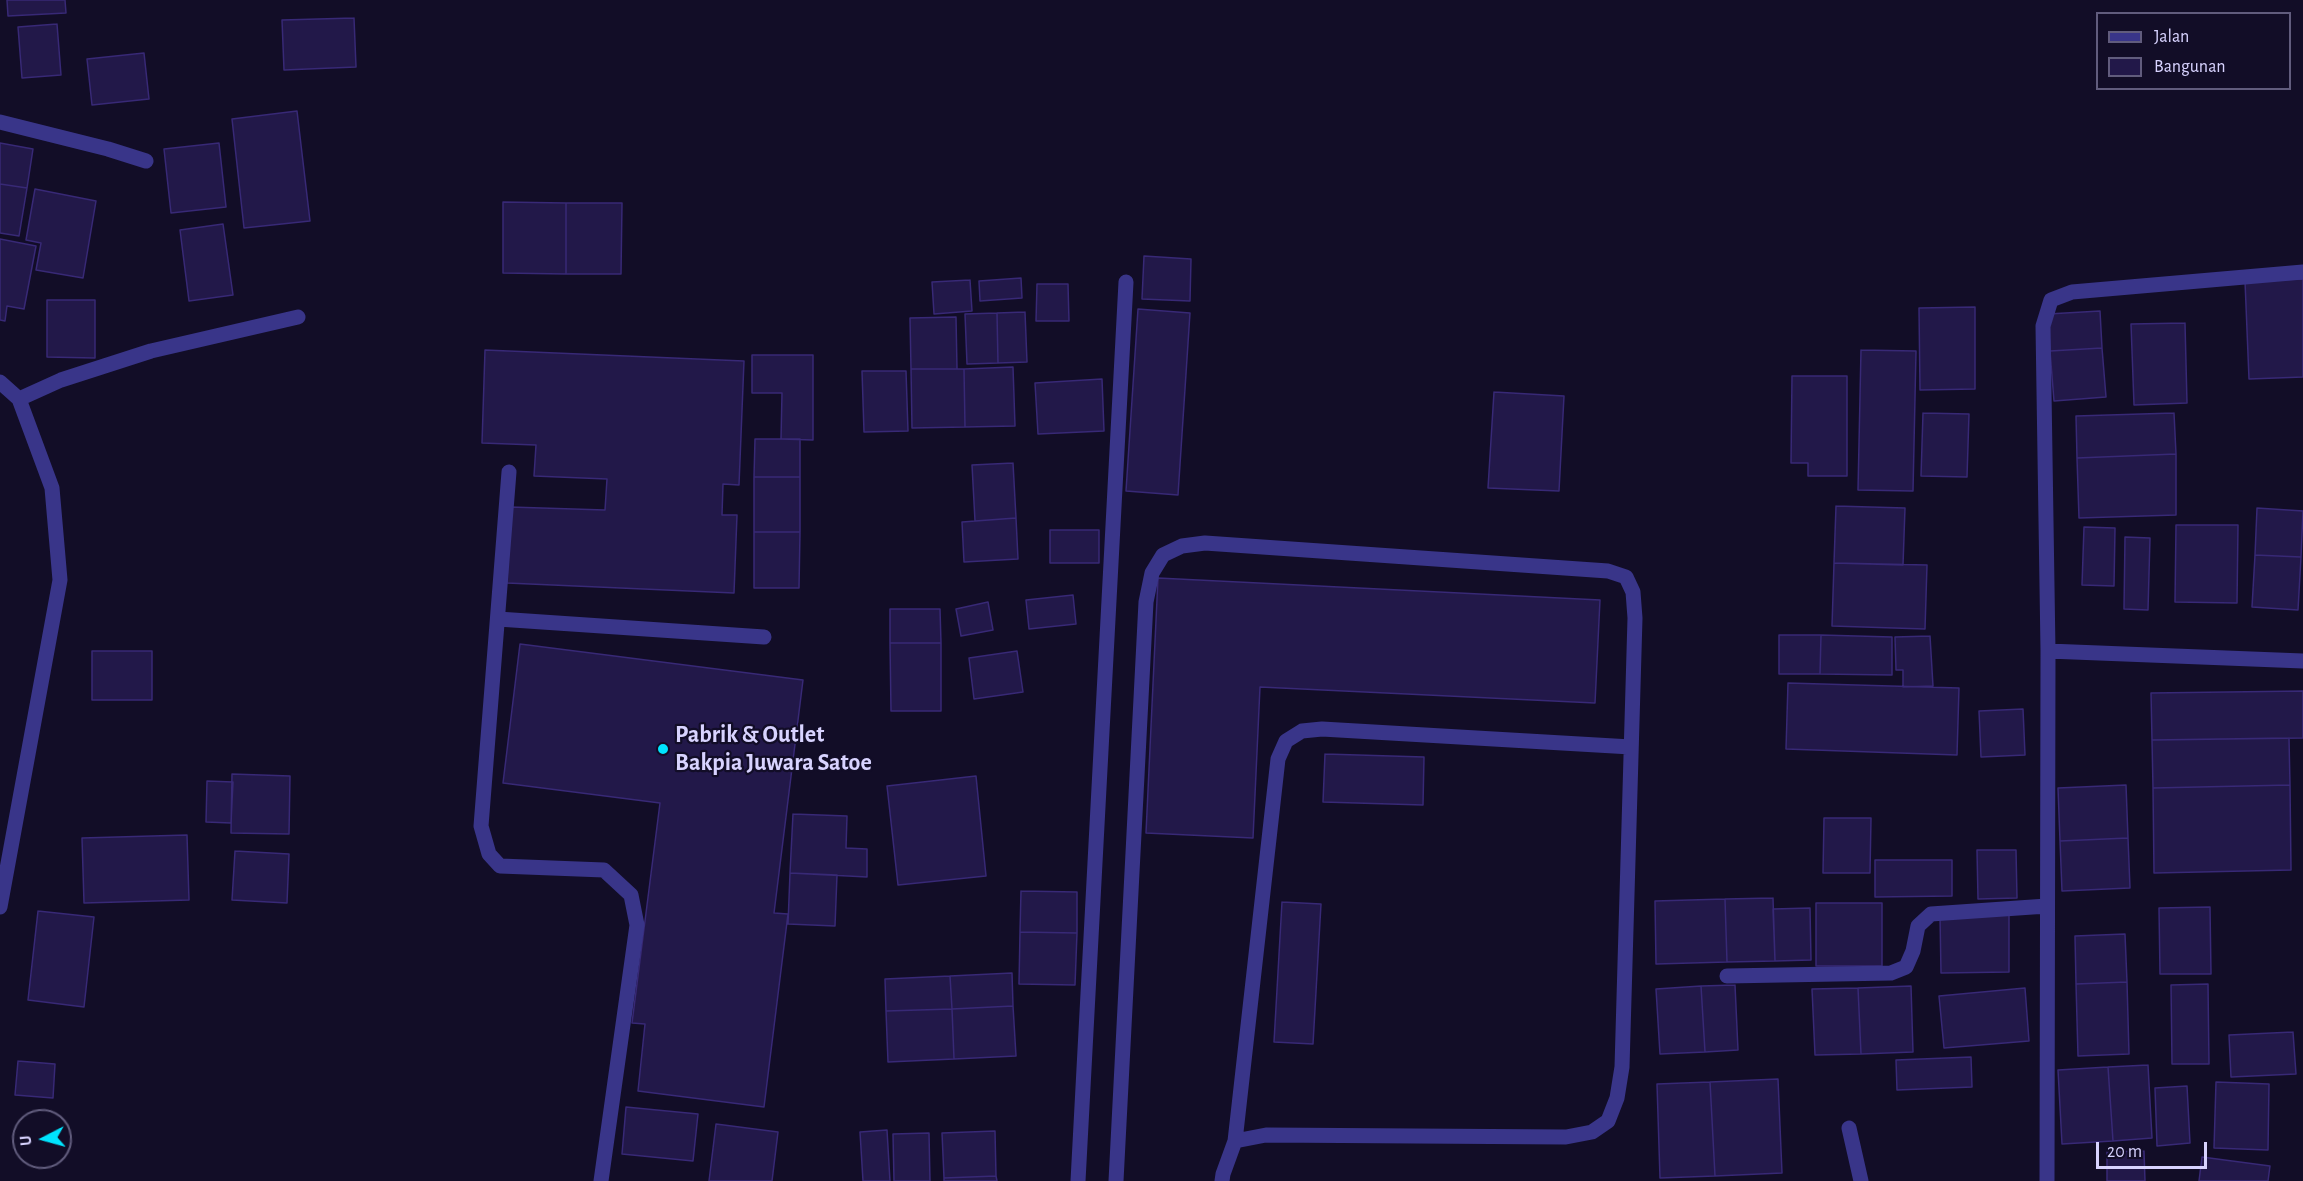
<!DOCTYPE html>
<html>
<head>
<meta charset="utf-8">
<style>
	body { margin:0 }
	#map { position:relative; width:2303px; height:1181px; overflow:hidden; background:#120d27; font-family:"Alegreya Sans",sans-serif }
	canvas { display:block }
	.legend { position:absolute; left:2096px; top:12px; width:195px; height:78px; box-sizing:border-box; background:#120d27; border:2px solid #615c7d; margin:0; padding:8px 10px; list-style:none; font-size:18px; color:#d8d3ff }
	.legend li { display:flex; align-items:center; gap:12px; height:30px }
	.legend b { width:30px; border:2px solid #615c7d }
	.north { position:absolute; left:12px; top:1109px; width:60px; height:60px; box-sizing:border-box; background:#120d27; border:2px solid #615c7d; border-radius:50%; rotate:264deg; font-size:16px; font-weight:700; line-height:24px; text-align:center; color:#d8d3ff }
	.north::after { content:''; display:block; margin:auto; width:21px; height:27px; background:#00e4fe; clip-path:polygon(50% 0,100% 100%,50% 72%,0 100%) }
	.scale { position:absolute; left:2096px; top:1142px; width:111px; height:27px; box-sizing:border-box; border:3px solid #d8d3ff; border-top:0; padding-left:8px; font-size:18px; line-height:21px; white-space:nowrap; color:#d8d3ff; -webkit-text-stroke:4px #120d27; paint-order:stroke }
</style>
</head>
<body>
<div id="map">
<canvas width="2303" height="1181"></canvas>
<ul class="legend">
<li><b style="height:8px;background:#393589"></b>Jalan</li>
<li><b style="height:16px;background:#221849"></b>Bangunan</li>
</ul>
<div class="north">U</div>
<div class="scale">20 m</div>
</div>
<script>
const ctx = document.querySelector('canvas').getContext('2d');
ctx.lineJoin = 'round';
function fillPath(path, color) { ctx.fillStyle = color; ctx.fill(path, 'evenodd'); }
const shape = rows => new Path2D(rows.map(r => 'M' + r).join(''));
function trace(path, color, width, dash) { ctx.strokeStyle = color; ctx.lineWidth = width; ctx.lineCap = dash ? 'butt' : 'round'; ctx.setLineDash(dash || []); ctx.stroke(path); }
function label(font, color, halo, rows, align = 'center') {
  ctx.font = font + ' "Alegreya Sans",sans-serif'; ctx.lineWidth = 4.5; ctx.setLineDash([]); ctx.textBaseline = 'middle'; ctx.strokeStyle = halo; ctx.fillStyle = color; for (const [text, x, y, turn = 0] of rows) {
    ctx.save(); ctx.translate(x, y); ctx.rotate((+turn || 0) * Math.PI / 180); ctx.textAlign = isNaN(turn) ? turn : align; if (halo) ctx.strokeText(text, 0, 0); ctx.fillText(text, 0, 0); ctx.restore();
  }
}
const building = shape([
	[7,0,65,0,66,13,8,16,7,0],
	[354,18,356,67,284,70,282,20,354,18],
	[57,24,61,75,22,78,18,27,57,24],
	[144,53,149,99,92,105,87,59,144,53],
	[297,111,310,221,244,228,232,119,297,111],
	[0,143,33,149,27,188,0,184,0,143],
	[219,143,226,207,171,213,164,149,219,143],
	[0,184,27,188,19,236,0,233,0,184],
	[35,189,96,201,83,278,36,270,41,243,26,240,35,189],
	[503,202,566,203,566,274,503,273,503,202],
	[566,203,622,203,621,274,566,274,566,203],
	[223,224,233,295,189,301,180,230,223,224],
	[0,239,36,246,24,309,7,306,5,321,0,320,0,239],
	[1144,256,1191,259,1190,301,1142,299,1144,256],
	[1021,278,1022,298,980,301,979,281,1021,278],
	[2303,279,2303,377,2249,379,2245,281,2303,279],
	[970,280,972,311,934,314,932,282,970,280],
	[1037,284,1068,284,1069,321,1036,321,1037,284],
	[47,300,95,300,95,358,47,357,47,300],
	[1975,307,1975,389,1920,390,1919,308,1975,307],
	[1138,309,1190,313,1178,495,1126,491,1138,309],
	[2100,311,2102,348,2050,351,2048,314,2100,311],
	[1025,312,1027,362,998,363,997,313,1025,312],
	[997,313,998,363,967,364,965,314,997,313],
	[956,317,957,369,911,369,910,318,956,317],
	[2185,323,2187,403,2134,405,2131,324,2185,323],
	[2102,348,2106,397,2054,401,2050,351,2102,348],
	[485,350,744,361,739,485,723,484,722,515,737,515,734,593,507,583,510,507,605,510,607,479,534,476,536,445,482,443,485,350],
	[1861,350,1916,351,1913,491,1858,490,1861,350],
	[752,355,813,355,813,440,781,439,782,393,752,393,752,355],
	[1013,367,1015,426,965,427,964,369,1013,367],
	[911,369,964,369,965,427,912,428,911,369],
	[862,371,906,371,908,431,864,432,862,371],
	[1792,376,1847,376,1847,476,1808,476,1808,463,1791,463,1792,376],
	[1102,379,1104,431,1038,434,1035,383,1102,379],
	[1494,392,1564,396,1559,491,1488,488,1494,392],
	[1923,413,1969,414,1967,477,1921,476,1923,413],
	[2174,413,2176,454,2077,458,2076,416,2174,413],
	[755,439,800,439,800,477,754,477,755,439],
	[2176,454,2176,515,2079,518,2077,458,2176,454],
	[1013,463,1016,518,975,521,972,465,1013,463],
	[754,477,800,477,800,532,754,532,754,477],
	[1836,506,1905,508,1903,565,1834,563,1836,506],
	[2257,508,2303,511,2301,557,2255,555,2257,508],
	[1016,518,1018,559,964,562,962,522,1016,518],
	[2176,525,2238,525,2237,603,2175,602,2176,525],
	[2084,527,2115,528,2114,586,2082,585,2084,527],
	[1050,530,1099,530,1099,563,1050,563,1050,530],
	[754,532,800,532,799,588,754,588,754,532],
	[2125,537,2150,538,2148,610,2124,609,2125,537],
	[2255,555,2301,557,2298,610,2252,607,2255,555],
	[1834,563,1927,565,1925,629,1832,626,1834,563],
	[1158,578,1600,600,1595,703,1260,687,1253,838,1146,833,1158,578],
	[1073,595,1076,624,1029,629,1026,600,1073,595],
	[988,602,993,630,961,636,956,609,988,602],
	[890,609,940,609,941,643,890,643,890,609],
	[1779,635,1821,635,1820,674,1779,674,1779,635],
	[1821,635,1892,637,1892,675,1820,674,1821,635],
	[1930,636,1933,686,1903,687,1903,670,1896,670,1895,637,1930,636],
	[890,643,941,643,941,711,891,711,890,643],
	[520,644,803,680,774,913,788,914,764,1107,638,1091,645,1024,632,1023,660,803,503,783,520,644],
	[92,651,152,651,152,700,92,700,92,651],
	[1017,651,1023,692,974,699,969,658,1017,651],
	[1788,683,1959,688,1957,755,1786,749,1788,683],
	[2303,691,2303,738,2152,740,2151,693,2303,691],
	[2023,709,2025,755,1981,757,1979,711,2023,709],
	[2289,738,2290,785,2153,788,2152,740,2289,738],
	[1325,754,1424,757,1423,805,1323,802,1325,754],
	[232,774,290,776,289,834,231,833,232,774],
	[976,776,986,876,898,885,887,786,976,776],
	[207,781,233,782,231,823,206,822,207,781],
	[2126,785,2128,838,2060,841,2058,788,2126,785],
	[2290,785,2291,870,2154,873,2153,788,2290,785],
	[793,814,847,816,846,848,867,849,867,877,790,873,793,814],
	[1824,818,1871,818,1870,873,1823,873,1824,818],
	[187,835,189,900,84,903,82,838,187,835],
	[2128,838,2130,888,2062,891,2060,841,2128,838],
	[1977,850,2016,850,2017,898,1978,899,1977,850],
	[235,851,289,854,287,903,232,900,235,851],
	[1875,860,1952,860,1952,896,1875,897,1875,860],
	[790,873,837,875,835,926,788,924,790,873],
	[1021,891,1077,892,1077,933,1020,932,1021,891],
	[1773,898,1775,961,1727,962,1725,899,1773,898],
	[1725,899,1727,962,1656,964,1655,901,1725,899],
	[1282,902,1321,904,1313,1044,1274,1042,1282,902],
	[1816,903,1882,903,1882,966,1816,966,1816,903],
	[2210,907,2211,974,2160,974,2159,908,2210,907],
	[1810,908,1811,960,1775,961,1773,909,1810,908],
	[38,911,94,917,84,1007,28,1000,38,911],
	[2009,915,2009,972,1941,973,1940,916,2009,915],
	[1020,932,1077,933,1075,985,1019,984,1020,932],
	[2125,934,2127,982,2076,984,2075,936,2125,934],
	[1012,973,1013,1006,952,1009,950,976,1012,973],
	[950,976,952,1009,886,1011,885,979,950,976],
	[2127,982,2129,1054,2078,1056,2076,984,2127,982],
	[2208,984,2209,1064,2172,1064,2171,985,2208,984],
	[1735,985,1738,1050,1705,1052,1701,986,1735,985],
	[1701,986,1705,1052,1660,1054,1656,989,1701,986],
	[1911,986,1913,1052,1861,1054,1858,988,1911,986],
	[1858,988,1861,1054,1815,1055,1812,989,1858,988],
	[2025,988,2029,1041,1944,1048,1939,996,2025,988],
	[1013,1006,1016,1056,954,1059,952,1009,1013,1006],
	[952,1009,954,1059,888,1062,886,1011,952,1009],
	[2293,1032,2296,1074,2231,1077,2229,1035,2293,1032],
	[1971,1057,1972,1087,1897,1090,1896,1060,1971,1057],
	[18,1061,55,1064,53,1098,15,1095,18,1061],
	[2148,1065,2152,1138,2113,1141,2108,1067,2148,1065],
	[2108,1067,2113,1141,2062,1144,2058,1070,2108,1067],
	[1778,1079,1782,1173,1715,1176,1710,1082,1778,1079],
	[1710,1082,1715,1176,1660,1178,1657,1084,1710,1082],
	[2216,1082,2269,1084,2268,1150,2214,1148,2216,1082],
	[2187,1086,2190,1143,2157,1146,2155,1088,2187,1086],
	[626,1107,698,1114,693,1161,622,1154,626,1107],
	[716,1124,778,1132,772,1181,709,1181,716,1124],
	[887,1130,890,1181,863,1181,860,1132,887,1130],
	[995,1131,996,1176,944,1178,942,1133,995,1131],
	[929,1133,930,1181,894,1181,893,1134,929,1133],
	[2144,1151,2145,1181,2107,1181,2107,1152,2144,1151],
	[2202,1157,2270,1166,2268,1181,2199,1181,2202,1157],
	[996,1176,997,1181,944,1181,944,1178,996,1176]
]);
fillPath(building, '#221849');
trace(building, '#382976', 1.5);
trace(shape([
	[509,472,481,826,489,854,500,866,604,870,631,895,637,925,601,1181],
	[498,619,764,637],
	[1235,1141,1278,759,1286,741,1302,731,1322,729,1631,747],
	[1078,1181,1126,282],
	[1116,1181,1146,602,1152,573,1163,555,1182,546,1205,543,1608,571,1626,577,1633,592,1635,618,1622,1067,1617,1098,1608,1121,1592,1132,1566,1137,1266,1135,1235,1141,1223,1174,1222,1181]
]), '#393589', 15);
trace(shape([
	[0,122,108,149,146,161],
	[0,382,19,399,52,488,60,580,0,907],
	[19,399,61,380,151,351,298,317],
	[2048,651,2043,326,2051,300,2072,292,2303,272],
	[1727,976,1891,973,1906,967,1913,951,1918,926,1931,914,2047,906],
	[1849,1128,1861,1181],
	[2047,1181,2048,651,2303,661]
]), '#393589', 15);
for (const [x, y, r, color] of [
	[663,749,6,"#00e4fe"]
]) { const dot = new Path2D(); dot.arc(x, y, r, 0, 2 * Math.PI); ctx.fillStyle = color; ctx.fill(dot); trace(dot, '#120d27', 2); }
label('bold 24px', '#d8d3ff', '#120d27', [
	["Pabrik & Outlet",675,735],
	["Bakpia Juwara Satoe",675,763]
], 'left');
</script>
</body>
</html>
